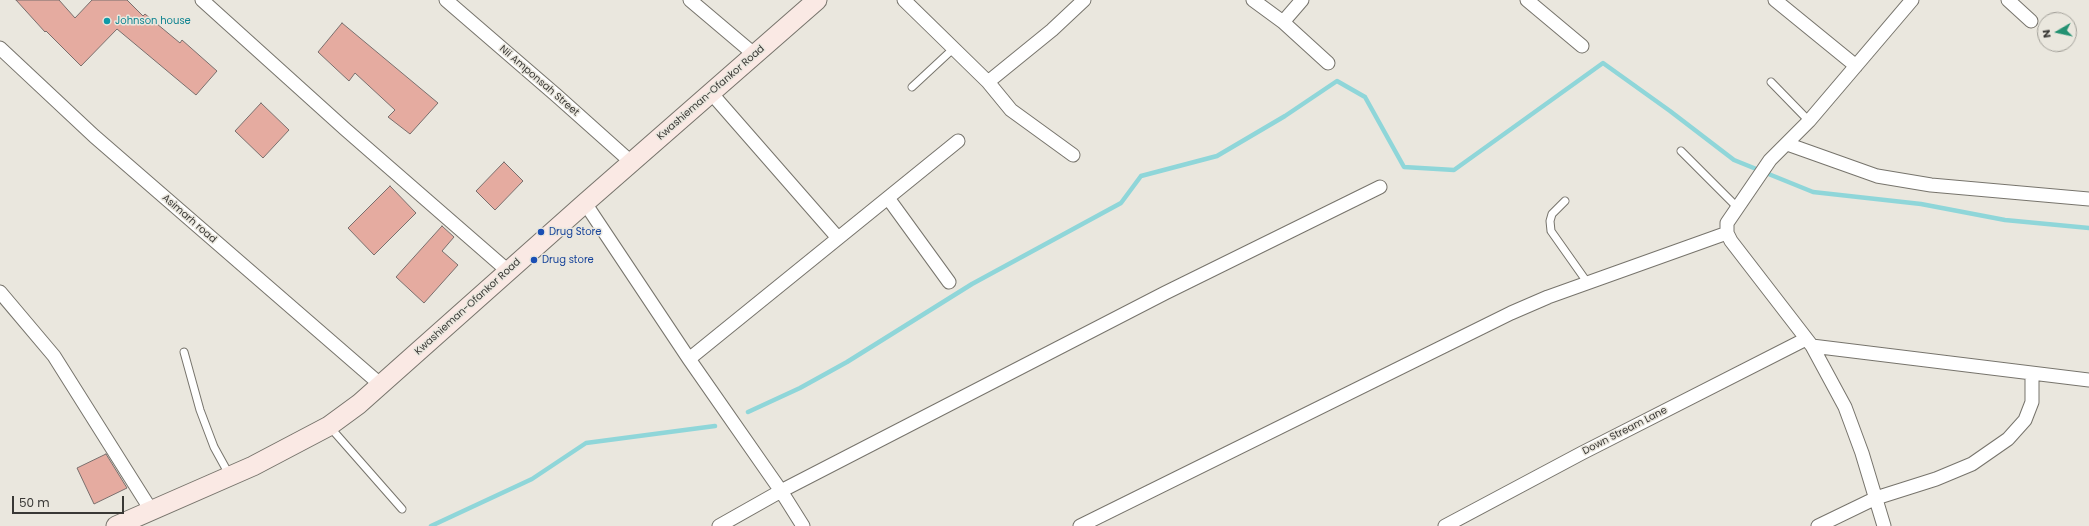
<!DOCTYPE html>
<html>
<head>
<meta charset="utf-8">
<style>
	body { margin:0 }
	#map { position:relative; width:2089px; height:526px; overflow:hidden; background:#eae7de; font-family:Poppins,sans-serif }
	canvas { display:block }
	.north { position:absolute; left:2037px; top:12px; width:40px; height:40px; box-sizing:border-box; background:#eae7de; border:1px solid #a3a19a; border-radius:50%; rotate:261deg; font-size:11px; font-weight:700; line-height:16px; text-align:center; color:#393835 }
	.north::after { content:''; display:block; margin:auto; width:14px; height:18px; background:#239172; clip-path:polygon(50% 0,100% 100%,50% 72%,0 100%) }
	.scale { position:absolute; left:12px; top:496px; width:112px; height:18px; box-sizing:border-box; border:2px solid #393835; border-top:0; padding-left:5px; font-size:12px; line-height:14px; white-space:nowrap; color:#393835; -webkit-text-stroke:3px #eae7de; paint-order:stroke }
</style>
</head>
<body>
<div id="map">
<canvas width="2089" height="526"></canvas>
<div class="north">N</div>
<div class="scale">50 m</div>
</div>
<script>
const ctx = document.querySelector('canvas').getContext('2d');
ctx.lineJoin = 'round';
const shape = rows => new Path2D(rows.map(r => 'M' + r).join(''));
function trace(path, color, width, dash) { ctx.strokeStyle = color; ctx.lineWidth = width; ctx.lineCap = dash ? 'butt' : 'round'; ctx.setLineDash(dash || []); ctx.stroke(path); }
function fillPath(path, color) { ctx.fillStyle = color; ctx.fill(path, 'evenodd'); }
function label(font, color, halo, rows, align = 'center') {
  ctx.font = font + ' Poppins,sans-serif'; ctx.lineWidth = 3; ctx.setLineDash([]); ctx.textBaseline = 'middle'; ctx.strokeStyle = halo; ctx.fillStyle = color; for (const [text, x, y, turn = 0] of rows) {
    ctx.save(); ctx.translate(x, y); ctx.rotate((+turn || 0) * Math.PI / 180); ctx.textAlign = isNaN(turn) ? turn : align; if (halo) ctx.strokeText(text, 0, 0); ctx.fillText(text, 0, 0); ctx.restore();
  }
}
trace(shape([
	[748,412,800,388,847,362,972,284,1121,203,1141,176,1217,156,1285,116,1337,81,1365,97,1404,167,1454,170,1603,63,1670,111,1734,160,1813,192,1921,204,2005,220,2089,228],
	[431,526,532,479,586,443,715,426]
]), '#8fd6d9', 4.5);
const building = shape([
	[16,0,59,0,75,18,92,0,127,0,143,16,145,14,180,43,182,40,217,71,196,95,117,29,81,66,46,31,45,32,16,0],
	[342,23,438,103,410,134,388,117,395,110,355,73,349,81,318,52,342,23],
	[261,103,289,130,263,158,235,131,261,103],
	[504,162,523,181,495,210,476,191,504,162],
	[390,186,416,213,374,255,348,228,390,186],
	[442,226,454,237,442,251,458,265,424,303,396,277,442,226],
	[106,454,127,488,94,504,77,468,106,454]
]);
fillPath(building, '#e5aba0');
trace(building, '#796f6d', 1);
const lane = shape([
	[1771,82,1809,121],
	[912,87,954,48],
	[1681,151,1738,208],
	[1565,201,1552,214,1550,221,1551,231,1587,282],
	[184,352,200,410,214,447,230,476],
	[329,426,402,509]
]);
const street = shape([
	[202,0,345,129,508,271],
	[446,0,556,95,631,162],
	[690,0,755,55],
	[904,0,988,82,1011,110,1073,155],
	[1253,0,1283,22,1328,63],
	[1527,0,1582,46],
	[1775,0,1856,66],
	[2008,0,2031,21],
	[1283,22,1302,0],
	[0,48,94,136,381,385],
	[988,82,1052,30,1084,0],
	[712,94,838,238],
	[1787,144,1877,176,1931,185,2089,199],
	[888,198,949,282],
	[585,203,689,359,781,491,803,526],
	[0,292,54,356,151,510],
	[1812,346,2089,380],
	[689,359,958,141],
	[719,526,781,491,1165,293,1380,187],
	[1080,526,1511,313,1548,297,1727,233],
	[1445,526,1582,453,1806,339],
	[1818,526,1876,498,1936,479,1972,464,2008,439,2025,420,2032,402,2032,373],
	[1884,526,1862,453,1845,407,1812,346,1731,241,1727,233,1727,223,1770,160,1809,121,1912,0]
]);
const secondary = shape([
	[116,526,253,466,329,426,359,404,585,203,817,0]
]);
trace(lane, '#77746c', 9);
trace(street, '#77746c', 15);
trace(secondary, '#77746c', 21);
trace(lane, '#fff', 7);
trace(street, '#fff', 13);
trace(secondary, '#fae9e4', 19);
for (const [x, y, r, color] of [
	[107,21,4,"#0f9aa8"],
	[541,232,4,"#1a4fb4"],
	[534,260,4,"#1a4fb4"]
]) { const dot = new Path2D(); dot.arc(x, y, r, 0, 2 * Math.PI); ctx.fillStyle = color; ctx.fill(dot); trace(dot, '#eae7de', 1.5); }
label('10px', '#0d838f', '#eae7de', [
	["Johnson house",115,21]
], 'left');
label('10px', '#393835', '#eae7de', [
	["Nii Amponsah Street",539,81,41],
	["Kwashieman-Ofankor Road",711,93,-41],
	["Asimarh road",189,219,41],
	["Kwashieman-Ofankor Road",468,307,-42],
	["Down Stream Lane",1625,431,-27]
]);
label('10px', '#164399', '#eae7de', [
	["Drug Store",549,232],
	["Drug store",542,260]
], 'left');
</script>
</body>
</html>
